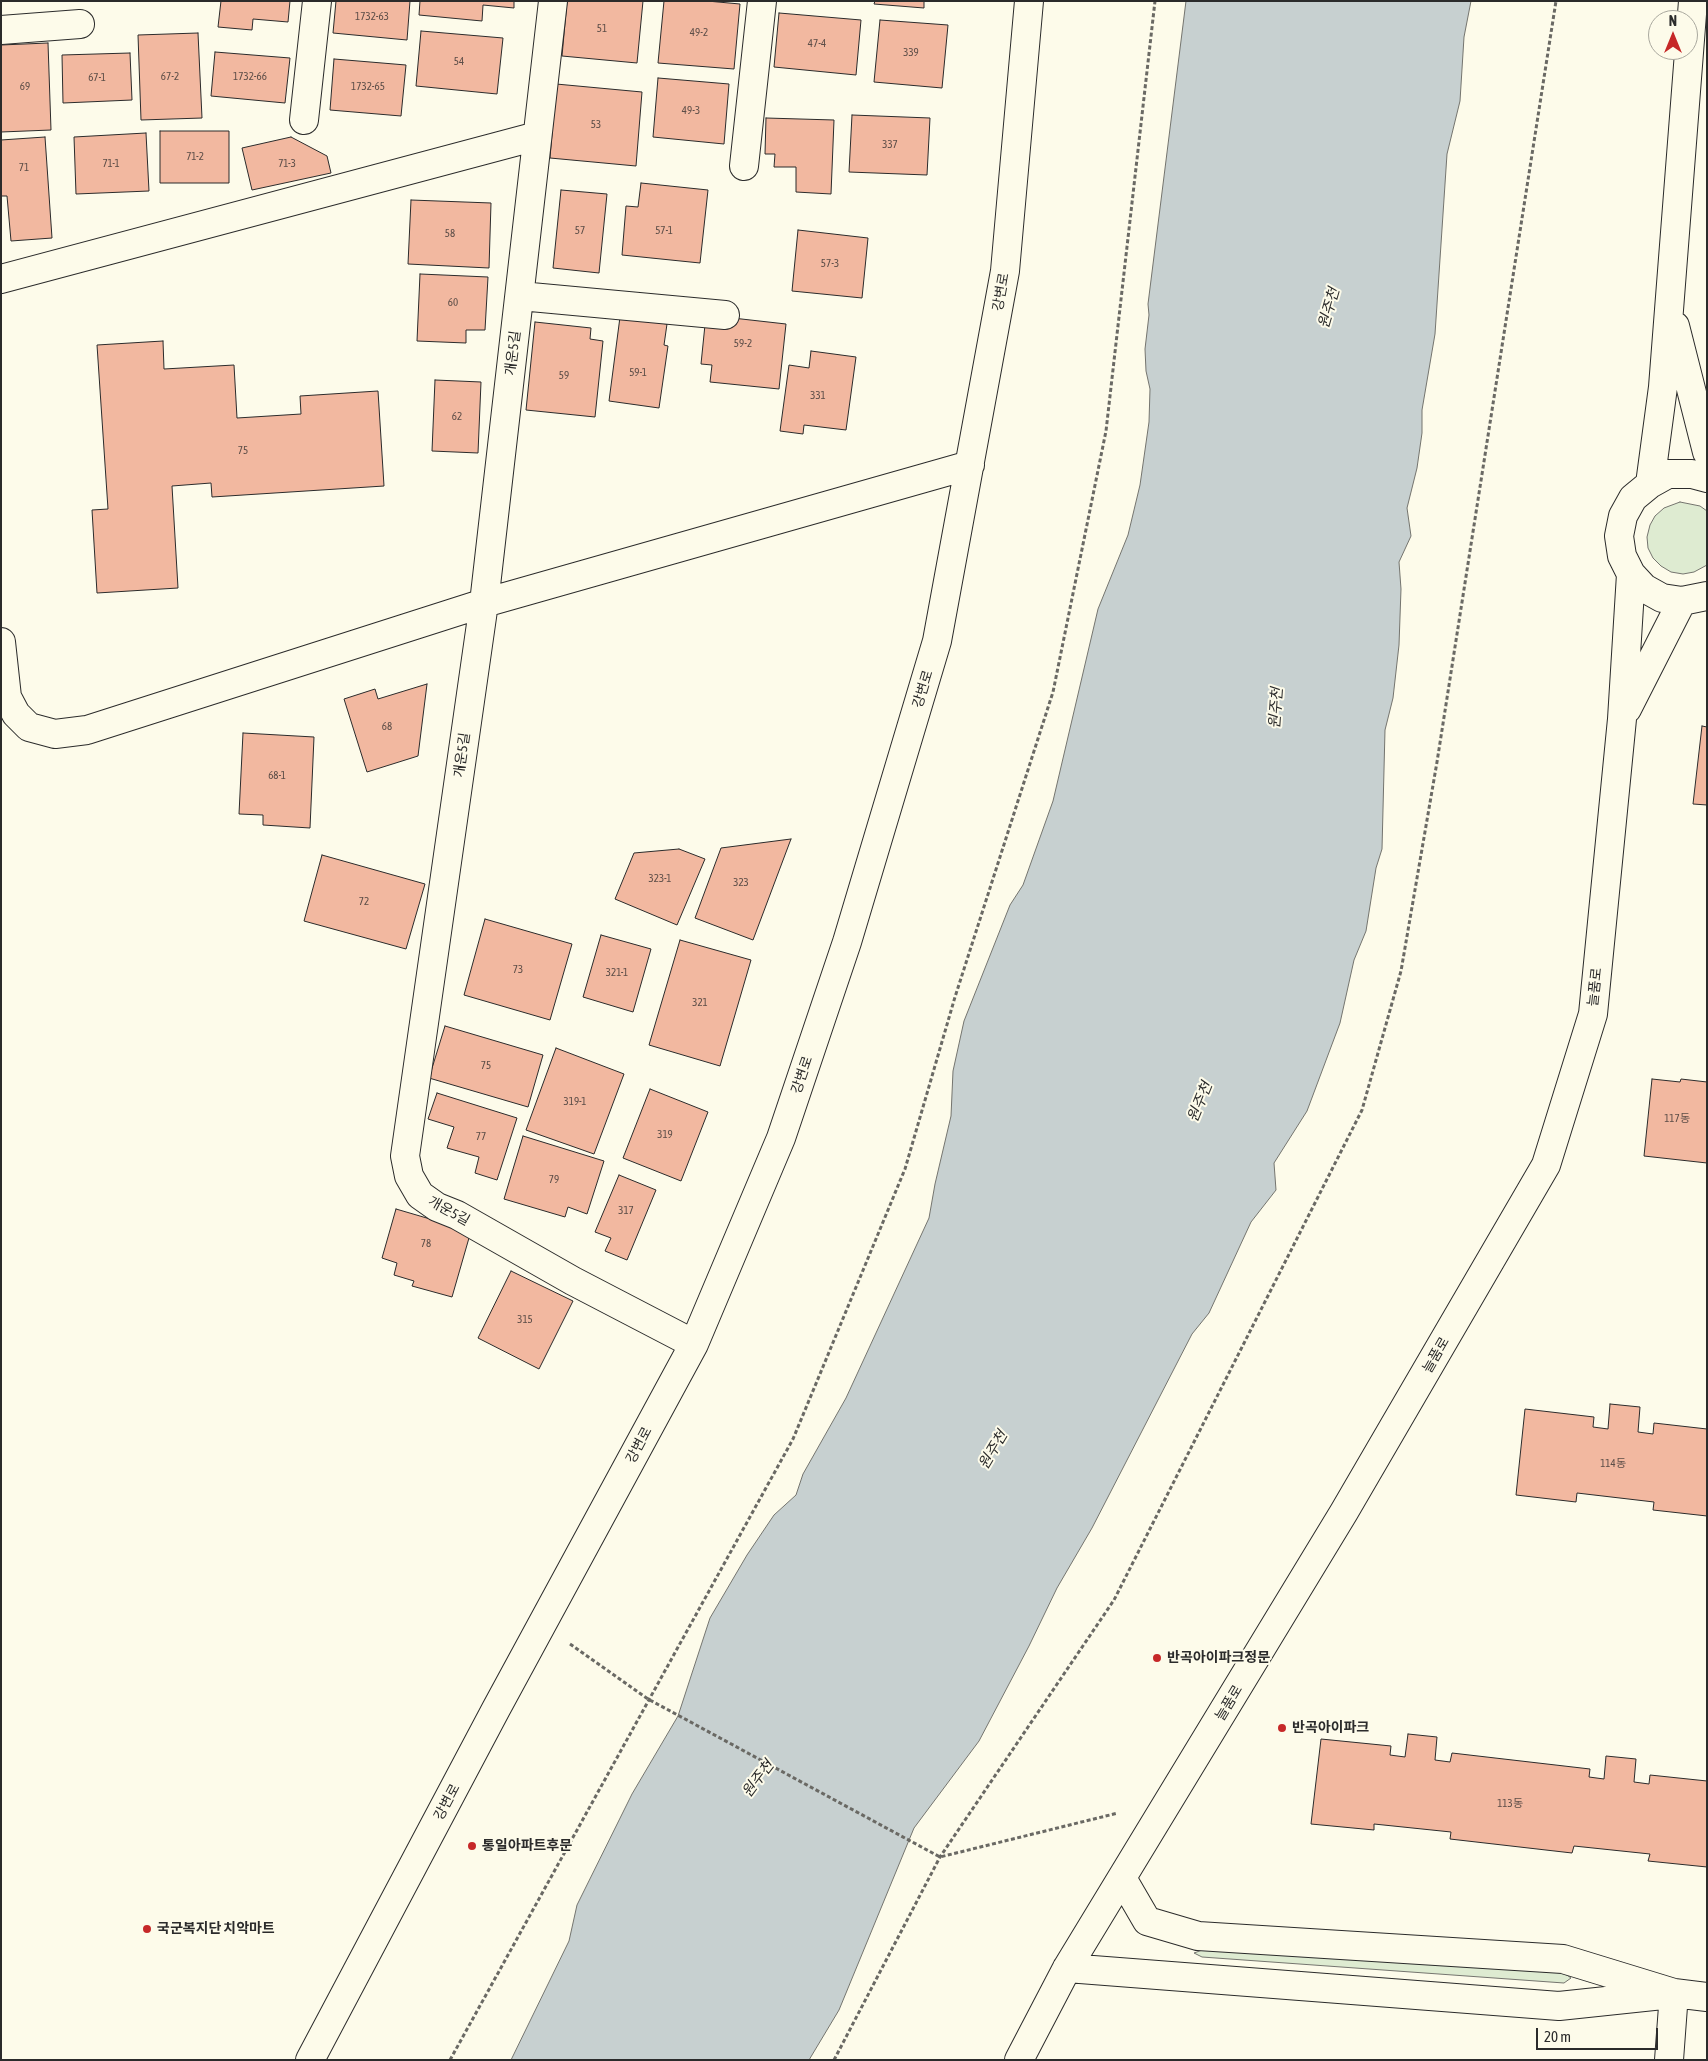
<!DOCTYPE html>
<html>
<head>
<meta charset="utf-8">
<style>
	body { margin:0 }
	#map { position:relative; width:1708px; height:2061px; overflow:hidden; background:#fdfbea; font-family:"Asap Condensed",sans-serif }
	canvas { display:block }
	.frame { position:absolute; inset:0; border:2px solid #2b2b2b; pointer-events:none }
	.north { position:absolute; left:1648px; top:10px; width:50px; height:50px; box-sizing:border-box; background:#fdfbea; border:1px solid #a9a89e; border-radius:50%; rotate:0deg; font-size:14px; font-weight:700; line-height:20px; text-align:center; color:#2b2b2b }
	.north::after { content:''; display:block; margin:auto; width:18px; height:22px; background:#c62828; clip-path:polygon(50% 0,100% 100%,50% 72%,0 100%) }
	.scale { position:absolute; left:1536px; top:2028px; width:122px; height:22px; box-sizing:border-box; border:2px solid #2b2b2b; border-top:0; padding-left:6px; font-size:15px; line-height:18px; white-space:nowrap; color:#2b2b2b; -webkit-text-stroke:4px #fdfbea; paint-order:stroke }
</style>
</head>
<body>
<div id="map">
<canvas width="1708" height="2061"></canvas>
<div class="frame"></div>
<div class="north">N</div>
<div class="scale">20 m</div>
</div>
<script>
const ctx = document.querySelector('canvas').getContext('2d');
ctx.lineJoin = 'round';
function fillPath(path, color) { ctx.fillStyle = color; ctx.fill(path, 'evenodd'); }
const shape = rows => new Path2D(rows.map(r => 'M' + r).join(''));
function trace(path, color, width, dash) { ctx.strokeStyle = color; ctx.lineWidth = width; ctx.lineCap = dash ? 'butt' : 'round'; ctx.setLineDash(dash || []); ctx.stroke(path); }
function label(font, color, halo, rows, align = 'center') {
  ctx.font = font + ' "Asap Condensed","Noto Sans KR",sans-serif'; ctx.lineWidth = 4; ctx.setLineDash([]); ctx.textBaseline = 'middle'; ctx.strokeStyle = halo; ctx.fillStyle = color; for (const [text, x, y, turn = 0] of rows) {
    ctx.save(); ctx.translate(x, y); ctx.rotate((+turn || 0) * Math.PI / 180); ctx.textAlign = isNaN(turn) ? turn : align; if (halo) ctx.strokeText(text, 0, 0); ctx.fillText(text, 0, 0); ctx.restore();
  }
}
const green = shape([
	[1680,502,1700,506,1707,511,1707,565,1694,572,1683,574,1671,572,1661,566,1653,558,1648,548,1647,537,1650,525,1655,516,1664,508,1680,502],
	[1205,1949,1564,1973,1571,1978,1564,1983,1202,1957,1194,1953,1205,1949]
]);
fillPath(green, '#deebd1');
trace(green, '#74746e', 1);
const water = shape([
	[1186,1,1471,1,1464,37,1460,101,1447,154,1435,334,1422,410,1422,433,1417,468,1407,508,1411,536,1399,562,1401,589,1399,645,1393,698,1385,730,1382,849,1376,868,1366,931,1354,960,1340,1023,1307,1111,1274,1163,1276,1190,1251,1222,1209,1313,1192,1334,1092,1528,1057,1588,1029,1646,979,1741,914,1828,839,2010,809,2060,511,2060,569,1941,577,1905,632,1794,678,1716,710,1618,747,1555,774,1515,796,1495,803,1474,846,1398,929,1218,935,1184,951,1116,953,1071,964,1021,1010,905,1023,885,1053,801,1098,609,1128,535,1140,485,1149,422,1150,389,1146,371,1145,349,1149,315,1148,304,1186,1]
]);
fillPath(water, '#c7d0d0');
trace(water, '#74746e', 1);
const building = shape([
	[221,1,290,1,288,22,253,19,252,30,218,27,221,1],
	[336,1,410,1,407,40,333,33,336,1],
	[420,1,514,1,514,8,483,5,482,21,419,15,420,1],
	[567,1,643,1,637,63,562,56,567,1],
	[664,1,707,1,740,4,734,69,658,63,664,1],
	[875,1,924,1,924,8,874,4,875,1],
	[779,13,861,20,856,75,774,67,779,13],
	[880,20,948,25,942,88,874,82,880,20],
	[421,31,503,38,497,94,416,86,421,31],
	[198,33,202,118,141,120,138,35,198,33],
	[48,43,51,130,1,132,1,45,48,43],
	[215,52,290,58,285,103,211,96,215,52],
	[130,53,132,100,63,103,62,55,130,53],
	[334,59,406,65,401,116,330,110,334,59],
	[658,78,729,84,724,144,653,137,658,78],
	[556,84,642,92,636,166,550,158,556,84],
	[852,115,930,118,927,175,849,172,852,115],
	[766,118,834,120,831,194,796,192,796,167,774,167,775,154,765,154,766,118],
	[160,131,229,131,229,183,160,183,160,131],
	[146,133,149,191,76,194,74,137,146,133],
	[45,137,52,238,11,241,7,196,1,196,1,140,45,137],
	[291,137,327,156,331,173,252,190,242,148,291,137],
	[641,183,708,190,700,263,622,255,626,206,638,207,641,183],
	[561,190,607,194,599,273,553,268,561,190],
	[411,200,491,203,489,268,408,264,411,200],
	[798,230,868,238,862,298,792,291,798,230],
	[420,274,488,277,485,330,466,330,466,343,417,341,420,274],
	[706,315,786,324,779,389,710,382,712,365,701,364,706,315],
	[620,317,667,324,664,345,668,346,659,408,609,401,620,317],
	[535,322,591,328,590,339,603,341,595,417,526,410,535,322],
	[163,341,164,369,234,365,237,418,301,414,300,396,378,391,384,486,212,497,211,483,172,486,178,588,97,593,92,510,108,509,97,345,163,341],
	[811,351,856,357,846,430,804,425,803,434,780,431,789,365,809,368,811,351],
	[435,380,481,382,478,453,432,451,435,380],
	[427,684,418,756,367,772,344,699,375,689,378,699,427,684],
	[1702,726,1707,727,1707,805,1693,804,1702,726],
	[243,733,314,737,310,828,263,825,263,815,239,814,243,733],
	[791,839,753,940,695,918,721,848,791,839],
	[679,849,705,859,677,925,615,899,634,853,679,849],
	[322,855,425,884,406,949,304,921,322,855],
	[485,919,572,944,550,1020,464,995,485,919],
	[601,935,651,949,633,1012,583,997,601,935],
	[680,940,751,960,720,1066,649,1045,680,940],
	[445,1026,543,1055,528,1107,429,1078,445,1026],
	[556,1048,624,1074,594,1154,526,1130,556,1048],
	[1652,1079,1680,1082,1681,1079,1707,1082,1707,1163,1644,1156,1652,1079],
	[650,1089,708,1112,681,1181,623,1158,650,1089],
	[437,1093,517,1118,497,1180,475,1173,479,1157,447,1148,454,1127,428,1119,437,1093],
	[523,1136,604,1161,587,1214,568,1207,565,1217,504,1199,523,1136],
	[619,1175,656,1190,627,1260,605,1251,611,1238,595,1232,619,1175],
	[396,1209,471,1231,452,1297,412,1286,414,1281,394,1275,397,1263,382,1258,396,1209],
	[511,1271,573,1301,539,1369,478,1338,511,1271],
	[1610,1404,1640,1407,1638,1432,1653,1434,1654,1423,1707,1429,1707,1516,1653,1510,1654,1502,1577,1493,1576,1502,1516,1495,1525,1409,1594,1417,1593,1427,1608,1429,1610,1404],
	[1408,1734,1437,1737,1435,1760,1450,1762,1452,1753,1590,1769,1589,1777,1604,1779,1606,1756,1636,1759,1634,1782,1649,1784,1650,1775,1707,1781,1707,1867,1648,1861,1650,1854,1574,1846,1572,1853,1450,1839,1451,1832,1374,1824,1374,1830,1311,1824,1321,1739,1391,1746,1390,1755,1405,1757,1408,1734]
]);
fillPath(building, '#f2b8a0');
trace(building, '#2b2b2b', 1);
const minor = shape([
	[553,1,484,603,405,1156,409,1176,420,1195,437,1207,457,1215,573,1281,694,1344],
	[1,30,80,24],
	[304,120,317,1],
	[744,166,762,1],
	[1,279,537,136],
	[520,296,725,315],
	[1675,326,1707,452],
	[1707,478,1692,474,1668,474,1650,484,1633,498,1623,516,1619,536,1622,556,1631,574,1644,588,1662,598,1682,601,1707,596],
	[1650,484,1663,387,1693,1],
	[1,642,7,697,16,714,29,727,55,734,87,730,484,603,970,465],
	[1627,709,1682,601],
	[1122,1878,1147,1921,1198,1936,1563,1959,1674,1993,1707,1997],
	[1067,1968,1559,2006,1663,1995],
	[310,2060,496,1709,694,1344,781,1138,847,942,937,641,1005,271,1029,1],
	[1019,2060,1067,1968,1344,1512,1546,1165,1593,1014,1622,719,1631,574],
	[1669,2060,1674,1993]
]);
trace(minor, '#2b2b2b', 30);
trace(shape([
	[570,1644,648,1699,940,1857,1118,1813],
	[450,2060,793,1439,905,1169,955,997,1053,692,1106,431,1155,1],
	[834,2060,940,1857,1114,1600,1362,1110,1401,971,1437,762,1556,1]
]), '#6a6964', 3, [4, 2.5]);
trace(minor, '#fdfbea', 28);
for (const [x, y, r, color] of [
	[1157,1658,5,"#c62828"],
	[1282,1728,5,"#c62828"],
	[472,1846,5,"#c62828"],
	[147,1929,5,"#c62828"]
]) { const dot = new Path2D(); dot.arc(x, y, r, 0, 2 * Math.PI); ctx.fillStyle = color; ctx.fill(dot); trace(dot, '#fdfbea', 2); }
label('11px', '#5d4e48', null, [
	["1732-63",372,17],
	["51",602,29],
	["49-2",699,33],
	["47-4",817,44],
	["339",911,53],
	["54",459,62],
	["67-2",170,77],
	["1732-66",250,77],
	["67-1",97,78],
	["69",25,87],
	["1732-65",368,87],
	["49-3",691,111],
	["53",596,125],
	["337",890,145],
	["71-2",195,157],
	["71-1",111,164],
	["71-3",287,164],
	["71",24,168],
	["57",580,231],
	["57-1",664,231],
	["58",450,234],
	["57-3",830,264],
	["60",453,303],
	["59-2",743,344],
	["59-1",638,373],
	["59",564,376],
	["331",818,396],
	["62",457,417],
	["75",243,451],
	["68",387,727],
	["68-1",277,776],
	["323-1",660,879],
	["323",741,883],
	["72",364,902],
	["73",518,970],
	["321-1",617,973],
	["321",700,1003],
	["75",486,1066],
	["319-1",575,1102],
	["117동",1677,1119],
	["319",665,1135],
	["77",481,1137],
	["79",554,1180],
	["317",626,1211],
	["78",426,1244],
	["315",525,1320],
	["114동",1613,1464],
	["113동",1510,1804]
]);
label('14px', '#2b2b2b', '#fdfbea', [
	["강변로",1001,292,-80],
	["개운5길",513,353,-83],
	["강변로",923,689,-73],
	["개운5길",462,755,-82],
	["늘품로",1595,987,-84],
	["강변로",802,1075,-71],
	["개운5길",449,1211,29],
	["늘품로",1436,1355,-60],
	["강변로",639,1445,-62],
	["늘품로",1229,1703,-59],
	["강변로",447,1802,-62]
]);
label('bold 14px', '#2b2b2b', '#fdfbea', [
	["반곡아이파크정문",1167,1658],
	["반곡아이파크",1292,1728],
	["통일아파트후문",482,1846],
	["국군복지단 치악마트",157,1929]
], 'left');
label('italic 15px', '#2b2b2b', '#fdfbea', [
	["원주천",1329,308,-74],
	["원주천",1276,708,-86],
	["원주천",1200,1102,-68],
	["원주천",993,1450,-59],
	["원주천",758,1779,-53]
]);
</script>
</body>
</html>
